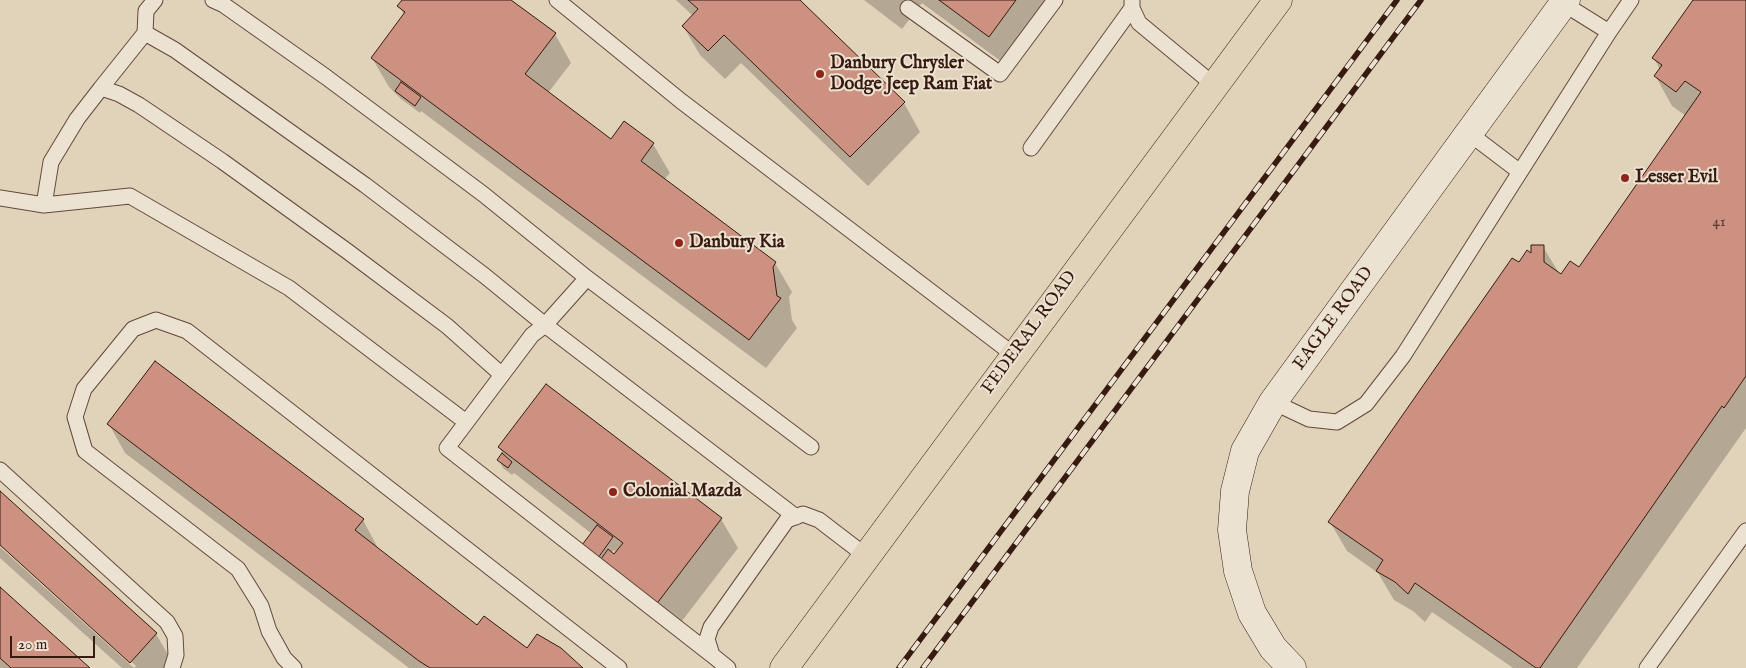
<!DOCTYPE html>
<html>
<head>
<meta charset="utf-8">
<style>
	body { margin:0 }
	#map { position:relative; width:1746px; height:668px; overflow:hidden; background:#e1d3ba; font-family:"IM FELL English",serif }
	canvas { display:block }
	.scale { position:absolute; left:10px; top:636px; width:85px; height:22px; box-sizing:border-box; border:2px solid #371a10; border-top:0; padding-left:6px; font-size:15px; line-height:18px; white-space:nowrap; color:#371a10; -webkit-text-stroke:4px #ece2d2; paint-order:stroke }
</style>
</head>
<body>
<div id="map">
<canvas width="1746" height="668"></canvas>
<div class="scale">20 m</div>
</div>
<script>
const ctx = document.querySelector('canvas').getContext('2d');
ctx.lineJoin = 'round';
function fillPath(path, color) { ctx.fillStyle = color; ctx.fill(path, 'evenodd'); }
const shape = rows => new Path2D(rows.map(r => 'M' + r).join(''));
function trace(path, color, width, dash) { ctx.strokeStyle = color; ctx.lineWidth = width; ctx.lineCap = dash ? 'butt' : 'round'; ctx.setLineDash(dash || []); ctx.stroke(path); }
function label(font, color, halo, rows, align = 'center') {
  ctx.font = font + ' "IM FELL English",serif'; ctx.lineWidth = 4; ctx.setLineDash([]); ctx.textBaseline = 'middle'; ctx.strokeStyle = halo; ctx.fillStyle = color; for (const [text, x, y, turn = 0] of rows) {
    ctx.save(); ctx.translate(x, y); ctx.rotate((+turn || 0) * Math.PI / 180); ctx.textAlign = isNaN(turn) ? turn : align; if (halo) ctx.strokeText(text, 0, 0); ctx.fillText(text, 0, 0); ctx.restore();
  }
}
fillPath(shape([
	[403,0,509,0,555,34,571,63,548,93,612,141,653,144,670,173,664,180,775,263,792,292,789,297,792,320,797,328,766,368,421,111,420,113,401,99,389,87,372,58,404,15,399,6],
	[676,0,798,0,904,103,920,132,868,186,741,63,725,79,700,55,683,26,693,16],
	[864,0,1055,0,1006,65,922,3,902,29],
	[1694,0,1746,0,1746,428,1577,668,1513,668,1432,612,1425,622,1413,611,1394,600,1378,573,1347,551,1330,522,1519,264,1543,247,1561,276,1580,269,1686,116,1672,106,1656,77,1660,70,1654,58],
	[155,363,363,520,379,550,477,627,527,650,581,668,409,668,125,453,109,424],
	[499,447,721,519,738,548,672,634,623,596,604,563,588,553,592,534,514,473,512,475,503,468,499,460,503,454],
	[614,550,617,553,615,556,611,553],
	[0,493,156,634,173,663,168,668,122,668,0,558,0,547,134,668,136,666,0,543],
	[0,588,88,668,0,668]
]), '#0003');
const building = shape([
	[402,0,511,0,556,33,525,74,611,139,624,121,654,143,641,161,776,262,773,267,777,296,781,298,749,340,371,58,405,12,397,6,402,0],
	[688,0,800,0,905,102,850,157,724,35,708,51,682,26,698,9,688,0],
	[939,0,1016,0,989,37,939,0],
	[1693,0,1746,0,1746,376,1724,408,1722,406,1540,668,1536,668,1415,583,1408,594,1395,582,1376,571,1383,560,1328,522,1512,258,1519,262,1527,250,1531,253,1531,245,1544,245,1544,262,1561,274,1570,261,1579,267,1701,92,1685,81,1676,92,1654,76,1662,65,1652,58,1693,0],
	[401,82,421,97,415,106,395,91,401,82],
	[155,361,364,519,355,530,477,625,484,616,527,648,537,634,561,648,583,668,430,668,419,661,107,424,155,361],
	[546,384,722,518,655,606,601,559,608,549,614,554,623,543,498,447,546,384],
	[502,453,512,462,508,468,497,460,502,453],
	[0,491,157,633,130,663,0,545,0,491],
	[597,525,613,537,598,558,582,545,597,525],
	[0,587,90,668,11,668,0,658,0,587]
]);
fillPath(building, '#cc9180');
trace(building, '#371a10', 1);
const lane = shape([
	[213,0,224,5,326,77,483,194,587,278,811,447],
	[557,0,681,101,1014,355],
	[1132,1,1132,8,1139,23,1214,85],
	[1564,4,1609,32],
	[908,8,1000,74,1055,0],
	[145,33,146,11,155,0],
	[101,88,145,33,175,50,365,185,485,276,545,325,587,278],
	[1470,134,1520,172],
	[1031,148,1132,8],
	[0,198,44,205,130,196,289,288,466,422],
	[44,205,51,162,77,119,101,88,119,94,139,105,222,161,347,251,447,326,502,375],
	[1273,402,1309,419,1337,422,1366,404,1403,356,1609,32,1631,0],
	[0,470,167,622,175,636,176,655,172,668],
	[712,655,447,448,532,335,545,325,796,517],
	[294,668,284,658,269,631,261,606,238,569,85,451,75,417,84,389,133,329,156,320,187,331,619,668],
	[728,668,712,655,707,639,711,627,787,520,803,514,819,520,866,556],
	[1647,668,1746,531]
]);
const secondary = shape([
	[1292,668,1273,648,1252,613,1238,571,1232,530,1235,491,1245,451,1273,402,1566,0]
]);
const primary = shape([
	[784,668,1278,0]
]);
trace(lane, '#62483a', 17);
trace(secondary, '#371a10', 29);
trace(primary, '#371a10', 29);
trace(lane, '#ece2d2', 15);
trace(secondary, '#ece2d2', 28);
trace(primary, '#e1d3ba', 28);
const rail = shape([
	[899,668,1397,0],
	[923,668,1421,0]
]);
trace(rail, '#371a10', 5.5);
trace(rail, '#ece2d2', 4, [11]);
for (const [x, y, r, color] of [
	[820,74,5,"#8f2418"],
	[1625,178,5,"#8f2418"],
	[679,243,5,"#8f2418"],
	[613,492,5,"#8f2418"]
]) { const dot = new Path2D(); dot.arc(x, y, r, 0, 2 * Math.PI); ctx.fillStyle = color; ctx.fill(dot); trace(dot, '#ece2d2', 2); }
label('15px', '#5c382c', null, [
	["41",1719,223]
]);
label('bold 18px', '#371a10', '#ece2d2', [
	["Danbury Chrysler",830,64],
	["Dodge Jeep Ram Fiat",830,85],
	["Lesser Evil",1635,178],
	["Danbury Kia",689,243],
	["Colonial Mazda",623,492]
], 'left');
label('18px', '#371a10', '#ece2d2', [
	["EAGLE ROAD",1334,319,-54],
	["FEDERAL ROAD",1030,333,-54]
]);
</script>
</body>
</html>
